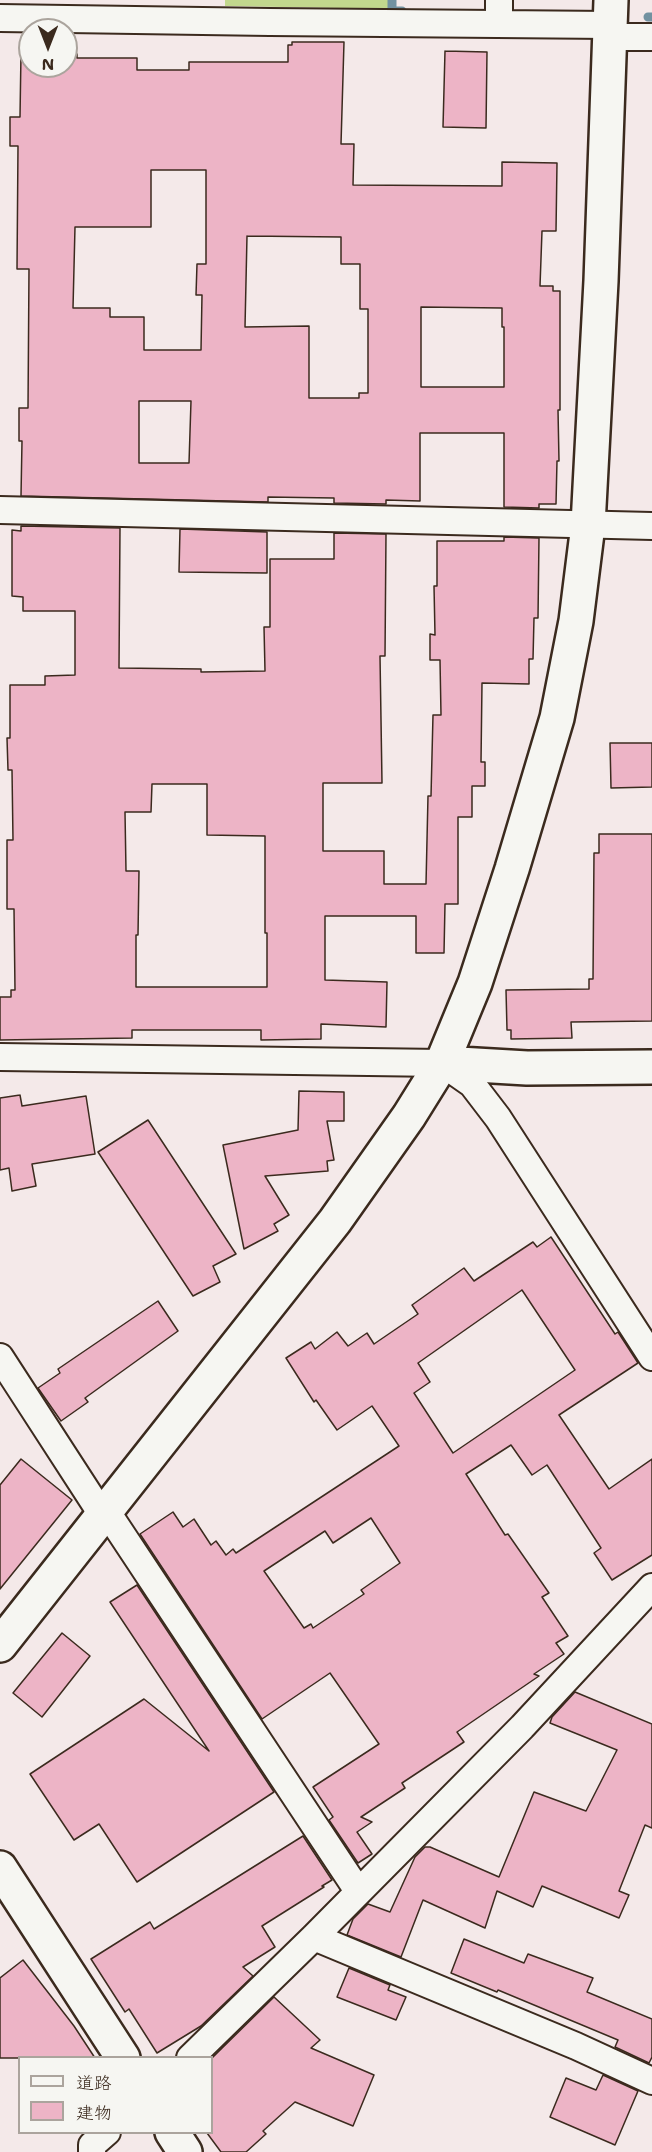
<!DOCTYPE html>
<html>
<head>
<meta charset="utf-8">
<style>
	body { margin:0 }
	#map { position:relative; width:652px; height:2152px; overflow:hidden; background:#f4e9e9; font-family:"Shantell Sans","Klee One",sans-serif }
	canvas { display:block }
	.legend { position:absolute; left:18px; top:2056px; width:195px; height:78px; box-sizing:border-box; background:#f6f6f2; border:2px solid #aba49d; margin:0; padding:8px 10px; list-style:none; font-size:18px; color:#3b2a1e }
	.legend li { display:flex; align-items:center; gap:12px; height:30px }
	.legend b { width:30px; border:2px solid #aba49d }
	.north { position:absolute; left:18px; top:18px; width:60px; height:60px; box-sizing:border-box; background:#f6f6f2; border:2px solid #aba49d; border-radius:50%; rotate:180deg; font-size:16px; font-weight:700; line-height:24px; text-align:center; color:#3b2a1e }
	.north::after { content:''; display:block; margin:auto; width:21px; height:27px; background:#3b2a1e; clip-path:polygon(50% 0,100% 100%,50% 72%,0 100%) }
</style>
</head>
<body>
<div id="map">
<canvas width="652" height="2152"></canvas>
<ul class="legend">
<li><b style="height:8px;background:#f6f6f2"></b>道路</li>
<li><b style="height:16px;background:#edb4c6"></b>建物</li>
</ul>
<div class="north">N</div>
</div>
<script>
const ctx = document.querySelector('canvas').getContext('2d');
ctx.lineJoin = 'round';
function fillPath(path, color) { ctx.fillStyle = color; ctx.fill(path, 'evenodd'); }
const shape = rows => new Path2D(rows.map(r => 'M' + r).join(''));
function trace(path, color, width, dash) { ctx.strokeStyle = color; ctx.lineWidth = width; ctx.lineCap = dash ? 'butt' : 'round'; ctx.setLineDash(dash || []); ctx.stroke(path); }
fillPath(shape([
	[225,0,396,0,395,9,225,6]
]), '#c2d78d');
trace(shape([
	[392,0,392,11,402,11],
	[648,17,652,17]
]), '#7291a0', 9);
const building = shape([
	[292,42,344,42,341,144,354,144,353,185,502,186,502,162,557,163,556,231,542,231,540,286,553,286,553,291,560,291,560,410,558,410,559,461,557,461,556,504,539,504,539,508,504,507,504,433,420,433,420,501,386,500,386,504,334,503,334,498,268,497,268,502,21,496,22,441,19,441,19,408,28,408,29,269,17,269,18,146,10,146,10,117,20,117,21,53,30,53,30,66,66,66,66,54,77,54,77,58,137,58,137,70,189,70,189,62,288,62,288,45,292,45,292,42],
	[151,170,206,170,206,264,197,264,196,295,202,295,201,350,144,350,144,317,110,317,110,308,73,308,75,227,151,227,151,170],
	[247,236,341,237,341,264,360,264,360,309,368,309,368,393,359,393,359,398,309,398,309,326,245,327,247,236],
	[421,307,502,308,502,327,504,327,504,387,421,387,421,307],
	[139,401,191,401,189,463,139,463,139,401],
	[445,51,487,52,486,128,443,127,445,51],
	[21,526,120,528,119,668,201,669,201,672,265,671,264,627,270,627,270,559,334,559,334,533,386,534,385,656,380,656,382,783,323,783,323,851,384,851,384,884,426,884,428,796,431,796,433,715,441,715,440,660,430,660,430,634,435,635,434,586,437,586,437,541,504,541,504,537,539,538,538,618,534,618,533,659,529,659,529,684,482,683,481,762,485,762,485,786,472,786,472,817,458,817,458,904,445,904,444,953,416,953,416,916,325,916,325,980,387,982,386,1027,321,1024,321,1039,261,1040,261,1030,132,1030,132,1038,0,1040,0,997,11,997,11,990,15,990,14,909,7,909,7,840,13,840,12,770,8,770,7,738,10,738,10,685,45,685,45,676,75,675,75,611,23,611,23,597,12,596,12,530,21,531,21,526],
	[152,784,207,784,207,835,265,836,265,933,267,933,267,987,136,987,136,935,138,935,139,871,126,871,125,812,151,812,152,784],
	[180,529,267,532,267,573,179,572,180,529],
	[610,743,652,743,652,787,611,788,610,743],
	[599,834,652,834,652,1021,571,1022,572,1038,511,1039,511,1030,507,1030,506,990,589,989,589,979,593,979,594,853,599,853,599,834],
	[299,1091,344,1092,344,1121,327,1121,334,1160,327,1161,328,1171,265,1176,289,1215,274,1224,278,1231,244,1249,223,1145,298,1130,299,1091],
	[20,1095,22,1106,86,1096,95,1154,32,1164,36,1186,12,1191,9,1168,0,1170,0,1098,20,1095],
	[148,1120,236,1254,213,1266,220,1282,193,1296,98,1152,148,1120],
	[551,1237,615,1334,618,1332,638,1363,559,1415,609,1489,652,1459,652,1555,612,1580,594,1553,601,1548,547,1465,532,1475,511,1445,466,1474,505,1535,508,1534,549,1593,542,1597,568,1636,556,1643,564,1654,534,1674,539,1676,457,1732,464,1742,402,1783,405,1788,361,1817,372,1822,357,1832,372,1854,358,1863,329,1820,333,1817,313,1787,379,1744,330,1673,262,1719,140,1534,173,1512,183,1527,194,1519,211,1545,216,1541,226,1555,233,1549,236,1553,399,1446,372,1406,337,1430,316,1400,314,1402,286,1358,311,1342,315,1349,337,1332,348,1346,367,1333,374,1344,418,1314,412,1305,464,1268,474,1281,533,1242,537,1247,551,1237],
	[522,1290,575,1370,453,1453,414,1393,430,1382,418,1363,522,1290],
	[371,1518,400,1563,361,1590,364,1594,313,1628,311,1624,304,1628,264,1571,325,1531,333,1543,371,1518],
	[158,1301,178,1331,85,1398,88,1402,61,1421,38,1388,60,1373,58,1369,158,1301],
	[21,1459,72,1500,0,1589,0,1485,21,1459],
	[137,1585,274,1792,137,1882,99,1824,74,1840,30,1774,144,1699,209,1751,110,1602,137,1585],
	[62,1633,90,1656,42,1717,13,1693,62,1633],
	[575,1692,652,1724,652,1828,645,1825,619,1891,629,1895,619,1918,542,1886,533,1907,497,1891,485,1928,423,1900,401,1957,347,1935,353,1919,368,1904,390,1912,415,1857,425,1847,430,1847,499,1877,534,1792,586,1811,617,1750,550,1723,552,1717,575,1692],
	[303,1836,332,1880,322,1886,324,1887,262,1926,275,1947,243,1967,253,1976,201,2026,157,2053,129,2009,125,2012,91,1959,150,1922,154,1929,303,1836],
	[464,1939,524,1963,528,1954,593,1978,587,1992,652,2019,652,2057,649,2063,615,2047,618,2040,498,1990,497,1992,451,1973,464,1939],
	[23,1960,74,2026,95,2058,0,2058,0,1978,23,1960],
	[349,1968,390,1985,388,1990,406,1997,396,2020,337,1997,349,1968],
	[274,1997,320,2040,311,2048,374,2075,353,2126,295,2102,263,2131,266,2134,246,2152,221,2152,207,2133,212,2133,212,2058,274,1997],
	[603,2075,638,2091,615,2145,550,2117,566,2078,596,2090,603,2075]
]);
fillPath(building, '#edb4c6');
trace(building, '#3b2a1e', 1.5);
const street = shape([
	[0,18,270,22,610,25],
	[499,23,499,0],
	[609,37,652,37],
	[0,510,652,526],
	[0,1057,442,1063,472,1084,498,1118,652,1357],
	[0,1357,103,1516],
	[107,1512,358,1891],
	[314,1937,576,2046,652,2081],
	[190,2058,314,1937,522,1727,652,1587],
	[92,2152,92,2145,107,2132]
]);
const secondary = shape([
	[442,1063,527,1068,652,1067],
	[0,1645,335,1221,409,1116,442,1063,475,983,512,869,557,718,576,621,588,525,601,281,611,0],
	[0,1868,123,2058],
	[172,2132,185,2152]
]);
trace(street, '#3b2a1e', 30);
trace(secondary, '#3b2a1e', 38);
trace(street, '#f6f6f2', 26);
trace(secondary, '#f6f6f2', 33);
</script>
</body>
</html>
